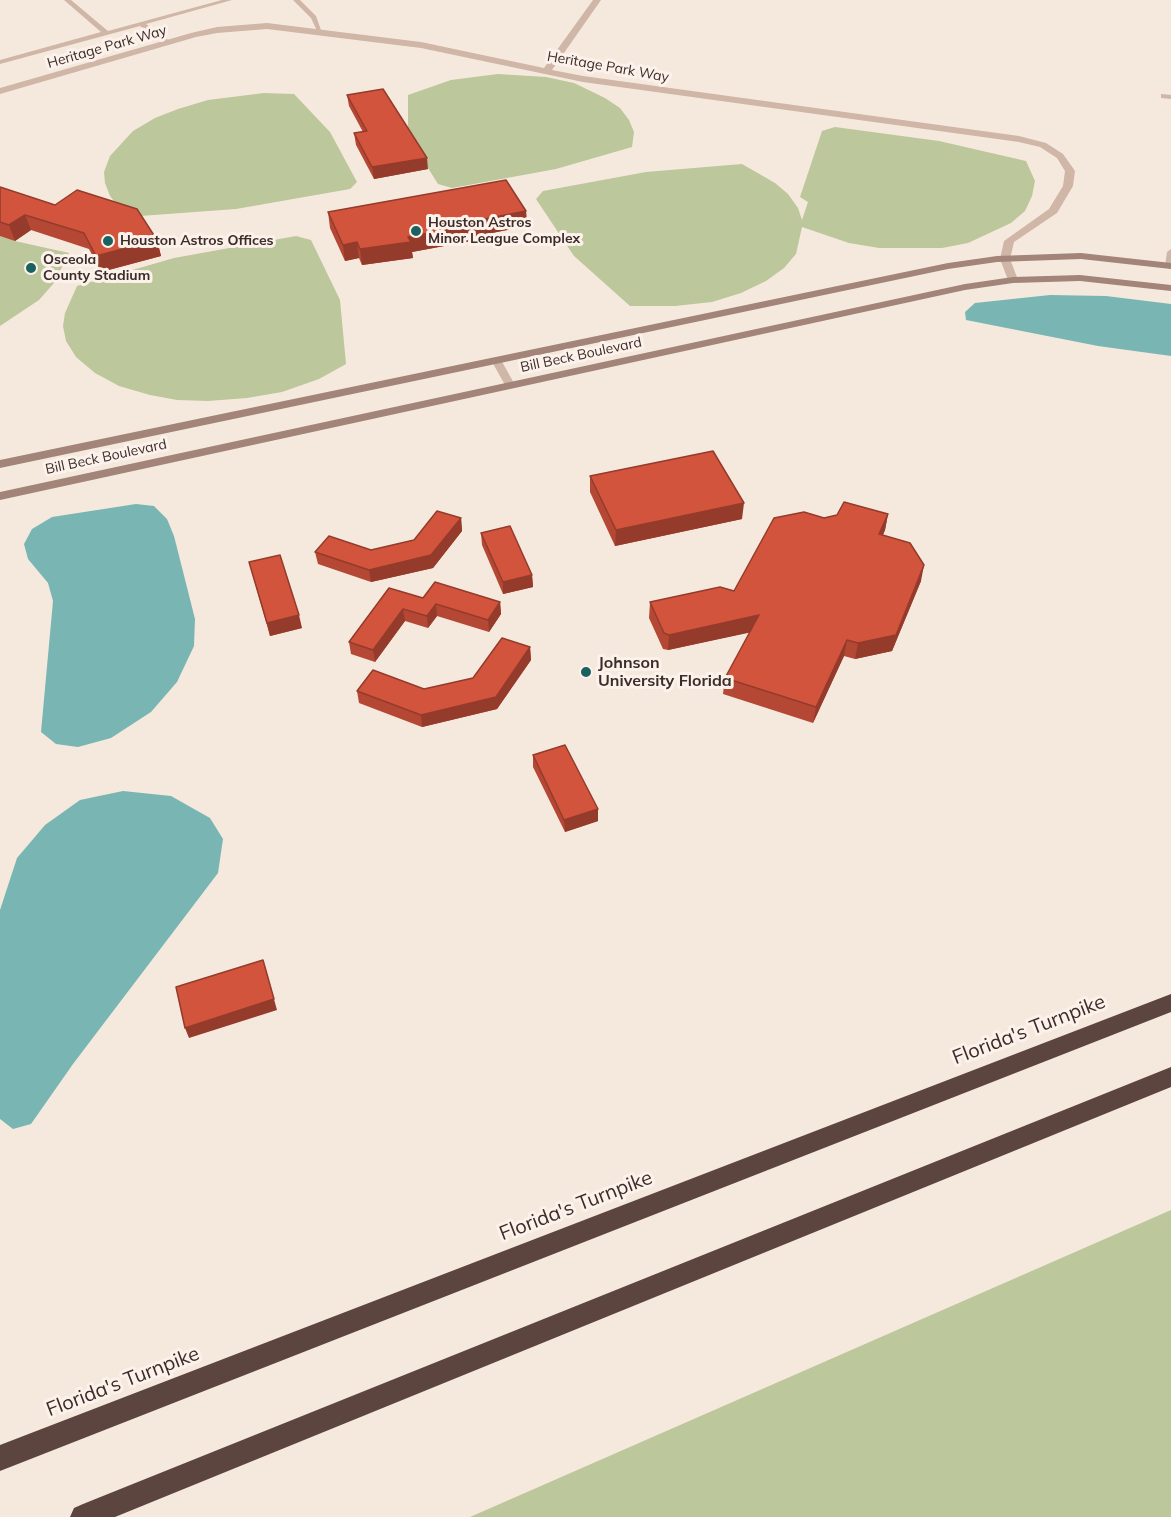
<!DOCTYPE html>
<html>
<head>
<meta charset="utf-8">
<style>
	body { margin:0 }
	canvas { display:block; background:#f5e8dd }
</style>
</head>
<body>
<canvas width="1171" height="1517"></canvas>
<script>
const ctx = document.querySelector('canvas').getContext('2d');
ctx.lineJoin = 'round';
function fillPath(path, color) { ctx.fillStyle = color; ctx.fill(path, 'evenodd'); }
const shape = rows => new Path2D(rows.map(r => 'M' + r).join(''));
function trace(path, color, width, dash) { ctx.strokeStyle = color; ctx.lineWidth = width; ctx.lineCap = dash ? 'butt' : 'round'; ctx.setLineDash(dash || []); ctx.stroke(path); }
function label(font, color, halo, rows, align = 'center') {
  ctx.font = font + ' Mulish,sans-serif'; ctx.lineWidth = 6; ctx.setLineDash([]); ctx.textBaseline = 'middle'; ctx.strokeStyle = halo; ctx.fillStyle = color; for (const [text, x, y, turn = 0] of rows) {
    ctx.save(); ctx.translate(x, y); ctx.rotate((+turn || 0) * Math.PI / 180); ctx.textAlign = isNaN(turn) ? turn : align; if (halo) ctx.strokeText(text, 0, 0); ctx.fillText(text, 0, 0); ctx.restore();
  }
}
fillPath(shape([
	[498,74,546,77,574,83,605,98,620,108,629,120,634,132,632,147,556,169,452,188,438,184,408,136,408,95,451,80],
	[264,93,294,94,330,132,357,182,350,189,236,209,140,216,117,205,110,196,105,183,104,172,110,156,133,131,155,118,178,109,208,100],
	[835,127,939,141,1026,161,1035,181,1032,196,1025,211,1011,223,968,243,942,248,879,248,849,243,802,227,796,254,784,268,766,281,741,293,712,302,675,306,630,306,574,256,536,199,543,191,646,172,742,164,775,183,788,194,798,208,802,220,808,202,800,197,822,131],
	[0,201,15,241,69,253,54,283,39,300,0,326],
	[296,236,311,240,340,300,346,364,319,379,282,392,247,398,208,401,177,400,150,395,119,386,95,373,76,357,66,341,63,326,65,313,77,286,174,258],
	[1171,1210,1171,1517,470,1517]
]), '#bcc79b');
fillPath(shape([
	[1050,295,1106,296,1171,304,1171,356,1098,346,966,320,965,312,975,303],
	[136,504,154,506,167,519,174,536,195,619,194,646,177,682,151,712,111,738,78,747,56,744,41,732,53,601,48,583,28,559,24,544,32,529,52,517],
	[123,791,171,796,210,818,223,839,218,873,73,1064,31,1124,13,1129,0,1119,0,910,17,858,45,825,80,800]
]), '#79b6b3');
fillPath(shape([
	[64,0,71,0,108,31,222,0,232,0,146,24,171,42,171,44,167,44,140,26,0,64,0,60,101,32,64,0],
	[293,0,300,0,316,16,322,33,318,33,311,18,293,0],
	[1161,94,1171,95,1171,99,1161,98,1161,94],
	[1171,249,1171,268,1169,269,1165,266,1167,252,1171,249],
	[496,357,501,360,515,385,513,387,510,388,505,385,491,360,496,357]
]), '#cfb6a7');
fillPath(shape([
	[593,0,601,0,552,70,583,76,1019,136,1046,143,1063,154,1075,171,1073,186,1057,213,1014,242,1010,259,1018,280,1013,283,1008,280,1000,259,1004,241,1049,209,1063,186,1065,171,1057,158,1040,147,1019,142,583,82,421,48,267,29,217,33,196,37,0,94,0,88,191,33,217,27,267,23,421,42,544,68,593,0]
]), '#cfb6a7');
fillPath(shape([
	[1081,253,1171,263,1171,269,1081,259,997,262,948,269,0,468,0,460,948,263,997,256,1081,253],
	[1080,275,1171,285,1171,291,1080,281,1013,283,965,290,0,500,0,492,965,284,1013,277,1080,275]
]), '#a38478');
fillPath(shape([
	[1171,994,1171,1012,0,1471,0,1445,1171,994],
	[1171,1067,1171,1087,115,1517,70,1517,74,1508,83,1504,1171,1067]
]), '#5d453f');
fillPath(shape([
	[347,95,428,169,374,179,356,145,354,133,363,132,349,106],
	[0,187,157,240,161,256,101,272,89,249,31,230,15,241,0,236],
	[526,211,527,226,487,234,487,238,412,252,413,258,362,265,359,258,345,261,330,228,328,212],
	[590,476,742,519,615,546,590,492],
	[888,514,885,530,883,535,921,581,892,651,855,659,844,656,813,723,723,694,725,678,750,632,668,650,663,649,649,618,650,602,734,591,824,518],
	[461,518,462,531,433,568,371,582,318,564,315,552,371,550,414,540],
	[481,533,532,575,533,587,503,594,482,545],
	[249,562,302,628,270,636],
	[389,588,423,598,500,602,501,614,489,632,437,616,428,628,405,621,375,662,351,654,349,642],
	[530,647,531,660,497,709,422,727,359,703,357,691,424,689,473,678],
	[533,755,598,821,565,832,533,767]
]), '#b54834');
fillPath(shape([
	[427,158,428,169,374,179,372,167],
	[526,211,527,226,487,234,487,238,412,252,413,258,362,265,360,249,484,219],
	[25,215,31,230,15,241,9,225],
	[157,240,161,256,101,272,96,256],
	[357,242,359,258,345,261,343,245],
	[744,503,742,519,615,546,616,530],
	[888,514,885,530,876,550,879,534],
	[461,518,462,531,433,568,371,582,369,570],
	[924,565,921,581,892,651,855,659,858,643],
	[532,575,533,587,503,594,503,582],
	[500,602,501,614,489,632,488,620],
	[436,604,437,616,428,628,427,616],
	[403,609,405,621,375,662,373,650],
	[299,615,302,628,270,636,267,623],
	[759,615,757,631,668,650,669,635],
	[847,640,844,656,813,723,816,707],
	[530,647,531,660,497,709,422,727,421,715],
	[598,809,598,821,565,832,564,820],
	[263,960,277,1010,189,1038,185,1028]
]), '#943b2b');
const building = shape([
	[383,89,427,158,372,167,354,133,367,131,347,95,383,89],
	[506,180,526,211,484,219,486,222,408,237,411,242,360,249,357,242,343,245,328,212,506,180],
	[0,187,55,205,77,190,137,209,157,240,96,256,84,233,25,215,9,225,0,222,0,187],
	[713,451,744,503,616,530,590,476,713,451],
	[844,502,888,514,879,534,910,543,924,565,896,635,858,643,847,640,816,707,725,678,759,615,669,635,664,633,650,602,720,587,734,591,774,518,804,512,824,518,837,515,844,502],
	[437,511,461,518,431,555,369,570,315,552,329,536,371,550,414,540,437,511],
	[510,526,532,575,503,582,481,533,510,526],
	[280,555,299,615,267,623,249,562,280,555],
	[435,582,500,602,488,620,436,604,427,616,403,609,373,650,349,642,389,588,423,598,435,582],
	[502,638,530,647,496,697,421,715,357,691,373,670,424,689,473,678,502,638],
	[565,745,598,809,564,820,533,755,565,745],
	[263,960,274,999,185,1028,176,987,263,960]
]);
fillPath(building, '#d3543d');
trace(building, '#943b2b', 1.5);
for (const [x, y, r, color] of [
	[416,231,6,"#196260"],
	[108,241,6,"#196260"],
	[31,268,6,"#196260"],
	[586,672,6,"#196260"]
]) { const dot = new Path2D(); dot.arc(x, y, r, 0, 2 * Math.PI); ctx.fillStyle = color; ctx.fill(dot); trace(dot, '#fcf2eb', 2); }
label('14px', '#3b2d29', '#fcf2eb', [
	["Heritage Park Way",107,47,-16],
	["Heritage Park Way",608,67,10],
	["Bill Beck Boulevard",581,355,-12],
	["Bill Beck Boulevard",106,457,-12]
]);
label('bold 14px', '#3b2d29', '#fcf2eb', [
	["Houston Astros",428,223],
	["Minor League Complex",428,239],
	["Houston Astros Offices",120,241],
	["Osceola",43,260],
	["County Stadium",43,276]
], 'left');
label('bold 16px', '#3b2d29', '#fcf2eb', [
	["Johnson",598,663],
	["University Florida",598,681]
], 'left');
label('20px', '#3b2d29', '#fcf2eb', [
	["Florida's Turnpike",1029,1030,-21],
	["Florida's Turnpike",576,1206,-21],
	["Florida's Turnpike",123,1382,-21]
]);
</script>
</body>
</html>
